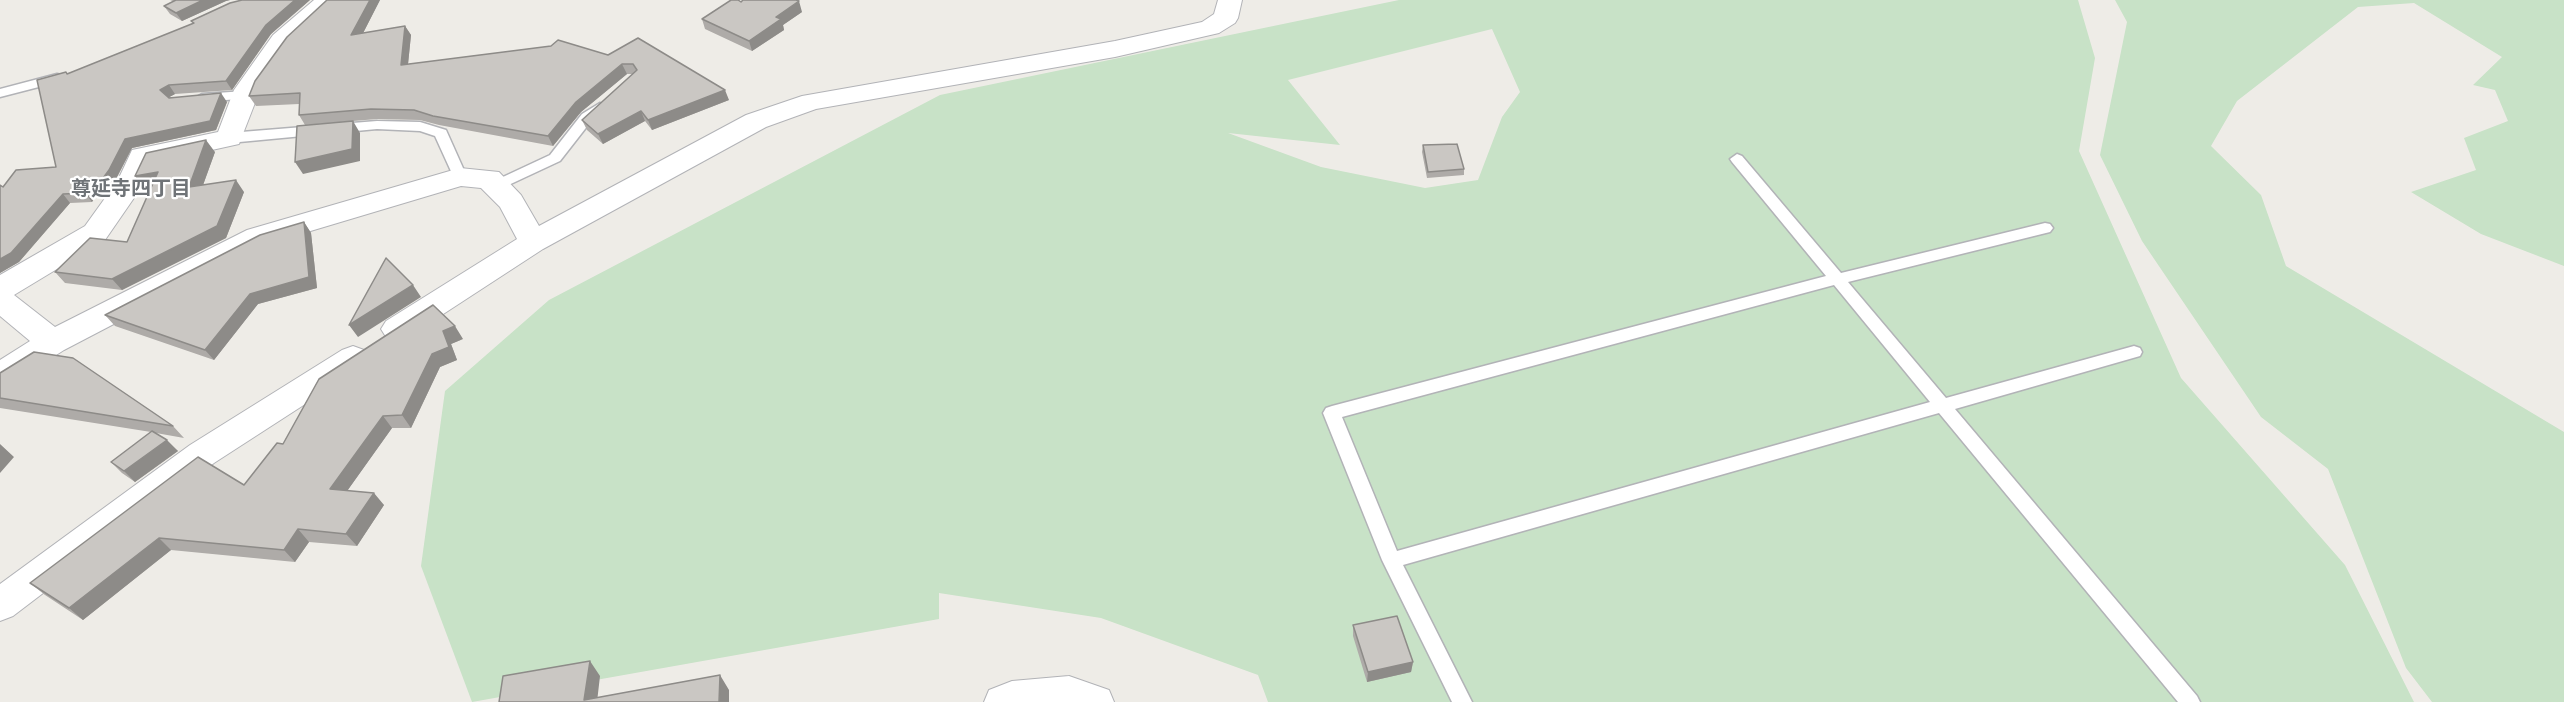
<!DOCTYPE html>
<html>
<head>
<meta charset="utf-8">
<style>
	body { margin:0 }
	canvas { display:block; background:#eeece7 }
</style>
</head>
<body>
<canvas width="2564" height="702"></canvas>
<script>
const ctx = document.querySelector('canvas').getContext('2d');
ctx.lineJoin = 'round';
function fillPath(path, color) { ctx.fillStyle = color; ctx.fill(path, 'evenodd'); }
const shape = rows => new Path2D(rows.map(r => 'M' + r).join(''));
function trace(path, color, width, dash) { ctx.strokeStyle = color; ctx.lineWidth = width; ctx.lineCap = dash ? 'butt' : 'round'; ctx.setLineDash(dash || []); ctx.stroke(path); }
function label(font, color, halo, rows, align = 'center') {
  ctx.font = font + ' Arial,"Noto Sans JP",sans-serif'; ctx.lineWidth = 4.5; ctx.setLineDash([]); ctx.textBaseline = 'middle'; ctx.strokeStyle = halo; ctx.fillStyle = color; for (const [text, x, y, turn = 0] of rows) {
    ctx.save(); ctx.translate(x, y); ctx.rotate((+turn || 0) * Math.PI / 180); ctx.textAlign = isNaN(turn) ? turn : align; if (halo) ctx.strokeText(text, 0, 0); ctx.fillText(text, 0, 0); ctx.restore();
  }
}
fillPath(shape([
	[1399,0,2078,0,2095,58,2079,151,2181,378,2345,565,2414,702,1268,702,1258,675,1101,618,939,593,939,619,472,702,421,566,445,391,549,300,940,95],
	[1492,29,1520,92,1502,117,1478,180,1425,188,1321,167,1228,133,1340,145,1288,80],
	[2115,0,2564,0,2564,266,2481,234,2411,192,2476,170,2464,138,2508,121,2495,90,2473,85,2502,57,2414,3,2358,7,2237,101,2211,146,2261,195,2286,266,2564,432,2564,702,2432,702,2406,668,2328,469,2261,417,2142,241,2100,155,2127,22]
]), '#c8e2c7');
const service = shape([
	[57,74,62,75,64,78,62,81,0,97,0,89,57,74],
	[245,91,252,95,250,98,202,102,195,98,202,94,245,91],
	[600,103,607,107,605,110,592,120,560,161,500,189,490,189,488,186,490,183,550,155,582,114,600,103],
	[377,121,420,122,446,130,467,177,465,180,455,180,435,136,420,131,377,129,229,143,222,138,229,133,377,121],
	[1737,154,1742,156,1841,273,2045,223,2050,224,2053,228,2050,232,1848,282,1946,398,2134,346,2140,348,2142,352,2140,356,1955,409,2197,696,2200,702,2178,702,1939,413,1403,565,1472,702,1452,702,1382,560,1323,413,1326,408,1332,406,1826,276,1732,162,1730,159,1737,154],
	[1834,285,1930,402,1397,551,1342,417,1834,285]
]);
const minor = shape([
	[314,0,341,0,291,45,260,90,239,144,153,163,145,182,105,240,14,295,55,327,247,230,460,168,499,172,521,195,539,226,746,115,802,96,1115,41,1202,22,1214,14,1218,0,1242,0,1238,18,1235,23,1219,33,1115,57,816,109,766,127,543,249,408,337,397,340,386,337,381,329,386,321,517,239,500,207,481,188,461,186,267,244,64,350,11,384,0,387,0,360,30,341,0,316,0,275,85,226,118,180,132,150,218,132,234,90,273,35,314,0],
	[353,346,364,350,369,358,364,366,214,463,13,616,0,621,0,584,190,445,342,350,353,346],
	[1069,676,1109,690,1114,702,984,702,989,690,1012,681,1069,676]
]);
trace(service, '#b2b3b7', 3);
trace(minor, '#b2b3b7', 2);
fillPath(service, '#fff');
fillPath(minor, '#fff');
fillPath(shape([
	[170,0,230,0,226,1,182,21,170,14,164,6,173,1],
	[310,0,271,34,232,90,175,94,169,97,227,102,216,130,132,148,116,179,105,194,96,195,92,202,70,203,19,262,0,273,0,185,3,187,56,167,67,74,193,24,191,21],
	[327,0,380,0,363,33,405,26,411,35,408,64,608,55,729,100,652,130,645,121,603,144,587,130,582,120,633,74,627,74,581,112,553,146,439,125,420,120,377,119,305,125,299,115,299,104,256,106,249,96],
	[741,2,802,12,783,25,784,30,752,51,705,29,702,19],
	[1423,145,1464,169,1464,175,1427,178,1422,152],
	[215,152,203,185,244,192,226,238,122,290,65,283,55,272,127,242,152,186,144,188,135,176],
	[304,222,311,233,317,288,258,304,214,360,115,326,105,315],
	[463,339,451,344,457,360,440,367,411,428,392,428,347,491,384,505,357,546,309,542,295,562,171,550,83,620,45,595,30,583,244,485,283,444,319,379],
	[0,373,173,426,184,438,156,433,178,451,135,482,122,473,111,462,151,432,0,408],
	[1353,625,1413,662,1411,672,1367,682,1353,636]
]), '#aeaba8');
fillPath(shape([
	[203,0,230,0,226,1,182,21,176,13],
	[295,0,310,0,271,34,232,90,226,81,266,25],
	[370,0,380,0,357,45,351,35],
	[799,1,802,12,783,25,784,30,752,51,749,41,776,17],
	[405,26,411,35,407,74,401,65],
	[622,64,627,74,581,112,553,146,548,136,576,102],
	[169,85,175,94,166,99,160,90],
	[725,90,729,100,652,130,648,120],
	[221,93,227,102,216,130,132,148,116,179,105,194,96,195,92,202,85,193,125,139],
	[641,111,645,121,603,144,598,134],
	[353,121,360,133,360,161,303,174,295,162],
	[206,140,215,152,198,199,189,187],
	[158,172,167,184,144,188,135,176],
	[236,180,244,192,226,238,122,290,112,279],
	[63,194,70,203,19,262,0,273,0,259],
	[304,222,311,233,317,288,258,304,214,360,205,350],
	[413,285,421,297,358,337,349,325],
	[455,326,463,339,451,344,457,360,440,367,411,428,402,415,443,331],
	[383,416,392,428,340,501,330,489],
	[167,440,178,451,135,482,124,471],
	[0,444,14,457,0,473],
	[374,493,384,505,357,546,346,534],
	[298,529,309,542,295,562,284,550],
	[159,538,171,550,83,620,69,608],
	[590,661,600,676,597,702,584,700],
	[1413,662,1411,672,1367,682,1368,672],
	[720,675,729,690,729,702,719,702]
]), '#8d8b88');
const building = shape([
	[176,0,203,0,176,13,164,6,176,0],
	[242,0,295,0,266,25,226,81,169,85,160,90,169,98,221,93,210,121,125,139,109,170,98,185,89,187,85,193,63,194,11,253,0,259,0,185,3,187,16,170,56,167,37,80,66,72,67,74,194,23,191,21,230,3,242,0],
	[327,0,370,0,351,35,405,26,401,65,551,46,558,40,608,55,638,38,725,90,648,120,641,111,598,134,582,120,637,70,633,64,622,64,576,102,548,136,433,116,414,110,371,109,299,115,300,93,249,96,255,81,287,37,327,0],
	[731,0,738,0,741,2,743,0,796,0,799,1,776,17,781,19,749,41,702,19,731,0],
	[353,121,352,149,295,162,297,126,353,121],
	[206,140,189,187,236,180,217,226,112,279,55,272,90,238,127,242,158,172,135,176,146,153,206,140],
	[1457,144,1464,169,1428,172,1423,145,1457,144],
	[304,222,309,277,250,294,205,350,105,315,260,235,304,222],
	[386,258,413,285,349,325,386,258],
	[433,305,455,326,443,331,449,347,432,354,402,415,383,416,330,489,374,493,346,534,298,529,284,550,159,538,69,608,30,583,198,457,244,485,277,443,283,444,319,379,433,305],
	[34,352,73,358,173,426,0,398,0,373,34,352],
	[152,431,167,440,124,471,111,462,152,431],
	[1397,616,1413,662,1368,672,1353,625,1397,616],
	[590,661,584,700,720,675,719,702,499,702,503,676,590,661]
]);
fillPath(building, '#cac7c3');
trace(building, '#8d8b88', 1.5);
label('bold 20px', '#6f7377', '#fff', [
	["尊延寺四丁目",131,189]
]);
</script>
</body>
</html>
